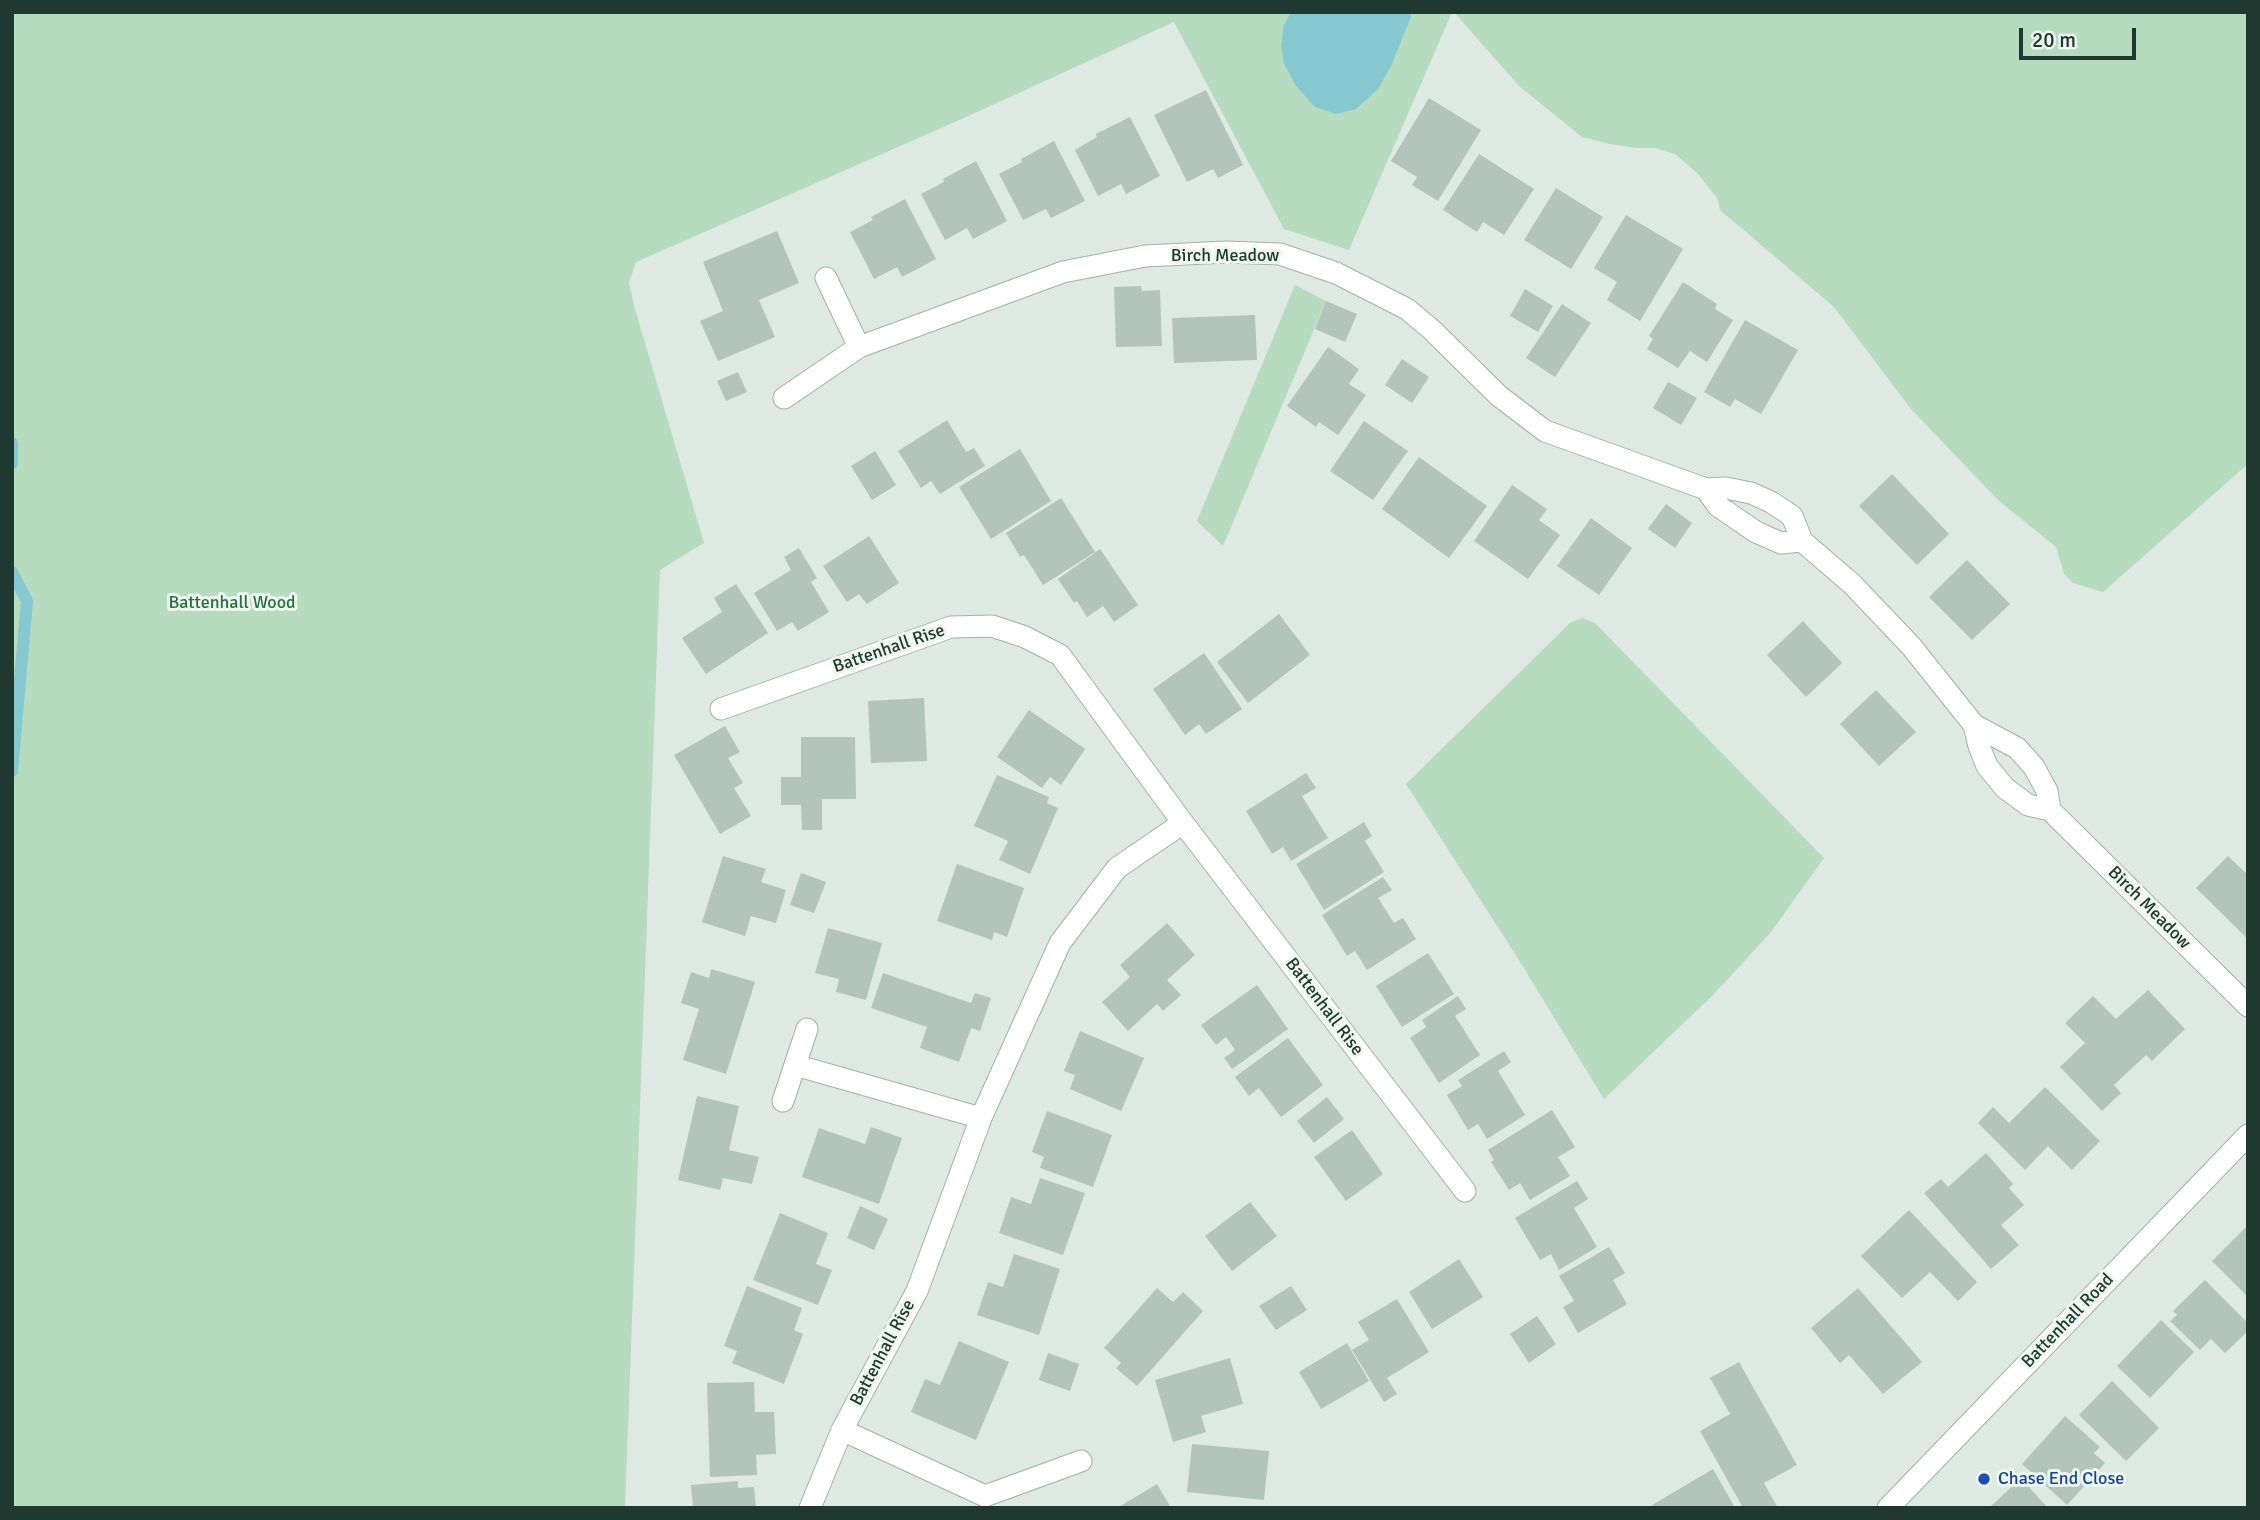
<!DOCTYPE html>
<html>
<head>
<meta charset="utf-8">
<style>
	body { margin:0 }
	#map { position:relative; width:2260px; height:1520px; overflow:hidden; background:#dee9e3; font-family:Signika,sans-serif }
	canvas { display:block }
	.frame { position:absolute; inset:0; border:14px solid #203930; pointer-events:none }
	.scale { position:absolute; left:2019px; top:28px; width:117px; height:32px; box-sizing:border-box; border:4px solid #203930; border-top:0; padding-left:9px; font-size:21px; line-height:24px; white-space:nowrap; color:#203930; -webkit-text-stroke:5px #eef6f1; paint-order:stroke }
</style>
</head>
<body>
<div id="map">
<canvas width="2260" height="1520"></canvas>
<div class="frame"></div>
<div class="scale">20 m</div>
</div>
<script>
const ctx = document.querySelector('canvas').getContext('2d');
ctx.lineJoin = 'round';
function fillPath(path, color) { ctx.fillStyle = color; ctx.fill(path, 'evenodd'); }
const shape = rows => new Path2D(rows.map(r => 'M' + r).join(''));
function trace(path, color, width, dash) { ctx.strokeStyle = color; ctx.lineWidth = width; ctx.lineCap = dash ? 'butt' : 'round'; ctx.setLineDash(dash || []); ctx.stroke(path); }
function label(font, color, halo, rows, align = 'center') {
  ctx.font = font + ' Signika,sans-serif'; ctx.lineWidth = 6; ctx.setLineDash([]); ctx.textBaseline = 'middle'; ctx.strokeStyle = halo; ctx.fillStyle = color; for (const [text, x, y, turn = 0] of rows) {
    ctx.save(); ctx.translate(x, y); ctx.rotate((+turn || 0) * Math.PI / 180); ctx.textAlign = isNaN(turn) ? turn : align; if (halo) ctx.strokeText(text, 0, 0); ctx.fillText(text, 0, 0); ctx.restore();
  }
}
fillPath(shape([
	[12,12,1452,12,1349,250,1284,229,1174,22,964,118,636,262,629,283,635,309,704,543,660,570,625,1508,12,1508],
	[1454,12,2248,12,2248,464,2103,592,2073,583,2064,574,2056,547,1998,500,1911,409,1834,307,1720,210,1717,198,1698,174,1675,154,1655,148,1636,148,1610,144,1582,137,1519,86],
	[1295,285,1326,301,1223,546,1197,521],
	[1582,618,1595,623,1824,858,1771,932,1713,995,1604,1099,1517,957,1406,784,1570,623]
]), '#b6dbbe');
fillPath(shape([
	[1291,12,1411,12,1411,17,1391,66,1378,89,1356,109,1336,114,1315,107,1296,86,1284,63,1281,45,1284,25]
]), '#85c8cf');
trace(shape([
	[12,443,12,463],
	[12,572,27,601,12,771]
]), '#85c8cf', 12);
fillPath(shape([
	[1206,90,1243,165,1218,178,1213,169,1187,182,1154,115],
	[1429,98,1481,130,1438,201,1412,185,1417,177,1391,161],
	[1130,117,1160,176,1126,194,1121,184,1098,196,1075,150,1097,137,1096,134],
	[1054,141,1085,201,1051,218,1046,209,1023,220,999,174,1022,162,1021,159],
	[1479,154,1534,189,1504,235,1483,222,1477,232,1443,210],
	[976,161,1007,221,973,239,967,228,945,240,921,194,944,182,943,179],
	[1556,188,1603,217,1571,269,1524,240],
	[905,199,936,259,902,277,897,267,874,279,850,232,873,220,871,217],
	[1626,215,1683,249,1640,321,1607,300,1617,282,1594,268],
	[777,231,799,283,759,300,775,337,718,361,700,321,723,311,703,262],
	[1683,282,1717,304,1715,309,1733,320,1707,362,1690,351,1678,368,1647,349,1653,339,1649,336],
	[1141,286,1142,291,1160,290,1162,346,1116,347,1114,287],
	[1525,289,1553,306,1538,332,1510,316],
	[1326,301,1357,314,1345,342,1315,329],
	[1562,304,1591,323,1555,377,1526,358],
	[1255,315,1257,360,1174,363,1172,318],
	[1745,320,1798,350,1761,414,1735,399,1730,407,1704,392],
	[1328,347,1359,369,1349,384,1366,395,1338,435,1319,422,1316,427,1287,406],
	[1402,359,1429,377,1412,403,1385,385],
	[738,372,747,392,726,401,717,381],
	[1668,382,1697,398,1681,425,1653,408],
	[947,420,966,452,974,448,985,466,940,494,931,481,921,488,898,451],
	[1364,421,1408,451,1373,500,1330,471],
	[1020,449,1051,501,991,539,959,487],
	[875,451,896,485,872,500,851,466],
	[1419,457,1487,506,1449,558,1382,509],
	[1892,474,1949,534,1917,565,1859,506],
	[1512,485,1547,509,1539,520,1560,535,1528,579,1474,541],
	[1061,498,1095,552,1043,585,1024,555,1020,557,1006,533],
	[1666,504,1692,523,1675,548,1648,529],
	[1591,518,1632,548,1599,595,1557,566],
	[869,536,899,583,867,604,859,594,847,602,823,566],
	[799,548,817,578,811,582,829,612,798,631,792,622,777,631,754,593,791,570,784,557],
	[1100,549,1138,605,1114,622,1103,606,1087,617,1077,601,1074,603,1058,579],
	[1967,560,2010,604,1972,640,1929,597],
	[736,584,768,633,706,674,682,638,722,612,714,598],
	[1279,614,1310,655,1248,703,1217,662],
	[1803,621,1842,663,1806,697,1767,655],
	[1204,653,1242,709,1206,734,1199,724,1185,735,1153,689],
	[1876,690,1916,732,1879,766,1840,724],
	[924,698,927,761,871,763,868,701],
	[1029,710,1085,749,1061,785,1050,777,1042,788,997,757],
	[725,726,740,752,728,758,743,783,734,788,751,816,720,834,674,755],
	[801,737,855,737,856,799,822,799,822,830,802,830,801,805,781,805,781,777,801,777],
	[1306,773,1316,788,1302,796,1328,838,1291,861,1283,847,1272,854,1246,811],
	[997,775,1049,797,1047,803,1058,808,1030,874,999,860,1008,841,974,826],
	[1364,822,1372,836,1365,841,1384,872,1324,910,1296,864],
	[723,856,766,869,761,882,786,890,776,923,751,916,745,936,702,922],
	[2228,856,2248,875,2248,939,2196,888],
	[957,864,1024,888,1007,937,994,932,992,940,937,921],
	[801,873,826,882,814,913,790,905],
	[1383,877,1392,890,1378,898,1394,923,1403,918,1416,939,1367,970,1355,951,1347,956,1322,915],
	[1167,923,1195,955,1167,980,1181,995,1163,1011,1157,1004,1128,1031,1102,1002,1130,977,1120,965],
	[828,928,882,943,866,1000,836,992,839,979,815,973],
	[1428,953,1454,994,1402,1027,1376,986],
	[711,969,755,982,726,1074,683,1060,699,1009,681,1003,691,972,709,978],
	[883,973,971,1003,975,993,991,998,980,1031,971,1028,959,1062,920,1048,927,1027,871,1008],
	[1257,985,1288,1029,1232,1069,1224,1058,1235,1050,1226,1037,1216,1045,1201,1025],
	[2148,990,2185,1029,2152,1061,2146,1055,2114,1085,2121,1093,2102,1111,2060,1067,2085,1043,2065,1023,2093,996,2116,1019],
	[1458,996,1466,1009,1455,1016,1480,1055,1439,1083,1410,1038,1426,1027,1422,1020],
	[1080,1031,1144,1058,1121,1111,1070,1089,1075,1075,1064,1071],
	[1288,1038,1323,1085,1281,1117,1259,1088,1249,1096,1235,1077],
	[1504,1051,1511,1062,1498,1071,1525,1115,1487,1139,1478,1124,1468,1130,1447,1095,1462,1086,1458,1080],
	[2045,1087,2100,1141,2072,1170,2048,1146,2025,1170,1978,1123,1993,1107,2009,1123],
	[697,1096,739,1106,729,1150,759,1157,752,1184,723,1178,720,1190,678,1180],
	[1327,1097,1344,1119,1314,1143,1297,1121],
	[1552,1110,1575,1147,1558,1157,1570,1176,1530,1200,1520,1183,1509,1190,1491,1162,1494,1160,1488,1150],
	[1047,1111,1112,1135,1093,1187,1040,1168,1044,1157,1032,1152],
	[871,1127,902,1138,879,1204,802,1177,819,1128,865,1144],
	[1352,1130,1383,1174,1346,1201,1314,1157],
	[1986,1153,2013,1184,2009,1188,2024,1205,2001,1225,2019,1245,1991,1269,1924,1193,1941,1179,1948,1187],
	[1040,1178,1085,1193,1063,1255,999,1233,1011,1197,1031,1204],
	[1577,1181,1588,1199,1574,1208,1597,1247,1559,1270,1551,1254,1540,1260,1515,1218],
	[1250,1202,1277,1236,1232,1271,1205,1236],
	[860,1206,888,1219,874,1250,847,1238],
	[1909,1210,1977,1282,1958,1301,1930,1272,1902,1298,1861,1256],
	[780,1213,828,1233,816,1264,832,1270,818,1305,753,1280],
	[2248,1225,2248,1297,2212,1261],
	[1609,1247,1625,1273,1613,1280,1627,1304,1578,1333,1563,1307,1574,1301,1559,1276],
	[1014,1254,1060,1269,1039,1335,977,1315,988,1282,1003,1287],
	[1459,1259,1483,1297,1432,1329,1409,1292],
	[2205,1280,2248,1323,2248,1331,2225,1353,2211,1339,2200,1350,2170,1321,2177,1315,2173,1311],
	[747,1286,802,1308,794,1330,803,1334,784,1384,732,1363,737,1351,724,1346],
	[1291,1286,1307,1310,1276,1330,1259,1306],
	[1157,1288,1173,1302,1183,1292,1203,1311,1137,1386,1116,1368,1121,1363,1104,1348],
	[1858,1288,1922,1362,1883,1394,1849,1355,1840,1363,1811,1328],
	[1397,1299,1429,1352,1387,1378,1397,1394,1384,1402,1352,1350,1369,1340,1358,1322],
	[1537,1316,1556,1344,1529,1363,1510,1334],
	[2161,1320,2194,1352,2150,1398,2117,1366],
	[959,1341,1009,1362,976,1440,911,1412,925,1379,940,1385],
	[1347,1343,1369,1381,1321,1409,1299,1372],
	[1048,1353,1079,1364,1070,1391,1039,1380],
	[1230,1358,1243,1404,1201,1416,1206,1432,1173,1442,1155,1380],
	[1739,1362,1797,1465,1764,1483,1778,1508,1743,1508,1700,1431,1730,1414,1710,1378],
	[2112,1381,2159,1428,2126,1461,2079,1415],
	[754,1382,755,1412,774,1412,776,1454,756,1455,757,1475,710,1477,707,1383],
	[2065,1416,2100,1447,2094,1453,2105,1463,2067,1505,2022,1464],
	[1192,1444,1269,1451,1264,1500,1187,1492],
	[1713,1469,1734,1506,1731,1508,1653,1508,1652,1505],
	[2021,1478,2048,1508,1989,1508],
	[738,1481,738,1488,754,1487,756,1508,693,1508,691,1485],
	[1157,1484,1171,1508,1117,1508]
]), '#b3c4bc');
const minor = shape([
	[826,278,859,347],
	[784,398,859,347,1063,272,1145,256,1226,252,1280,254,1336,273,1407,309,1432,330,1499,396,1545,431,1706,489,1726,488,1751,493,1771,502,1792,516,1802,541,1852,584,1911,646,1974,725,1979,746,1987,766,2005,788,2028,805,2050,810,2248,1006],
	[1706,489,1718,506,1756,532,1781,543,1802,541],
	[721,709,951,627,992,626,1025,637,1060,655,1183,823],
	[1974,725,2017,748,2034,767,2047,791,2050,810],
	[795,1065,981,1118],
	[783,1101,807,1029],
	[842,1430,985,1496,1081,1461],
	[810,1508,842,1430,917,1291,981,1118,1060,943,1117,868,1183,823,1465,1191],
	[1888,1508,2248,1135]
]);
trace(minor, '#a1b1aa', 23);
trace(minor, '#fff', 21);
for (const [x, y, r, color] of [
	[1984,1479,7,"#1a4fb4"]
]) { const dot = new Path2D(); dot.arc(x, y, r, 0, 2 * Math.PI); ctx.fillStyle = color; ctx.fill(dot); trace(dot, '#eef6f1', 2.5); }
label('18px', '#203930', '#eef6f1', [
	["Birch Meadow",1225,256],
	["Battenhall Rise",889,649,-19],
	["Birch Meadow",2149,908,45],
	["Battenhall Rise",1324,1007,53],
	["Battenhall Road",2068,1321,-46],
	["Battenhall Rise",883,1353,-62]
]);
label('18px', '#2a6f40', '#eef6f1', [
	["Battenhall Wood",232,603]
]);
label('18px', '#164399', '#eef6f1', [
	["Chase End Close",1998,1479]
], 'left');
</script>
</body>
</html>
